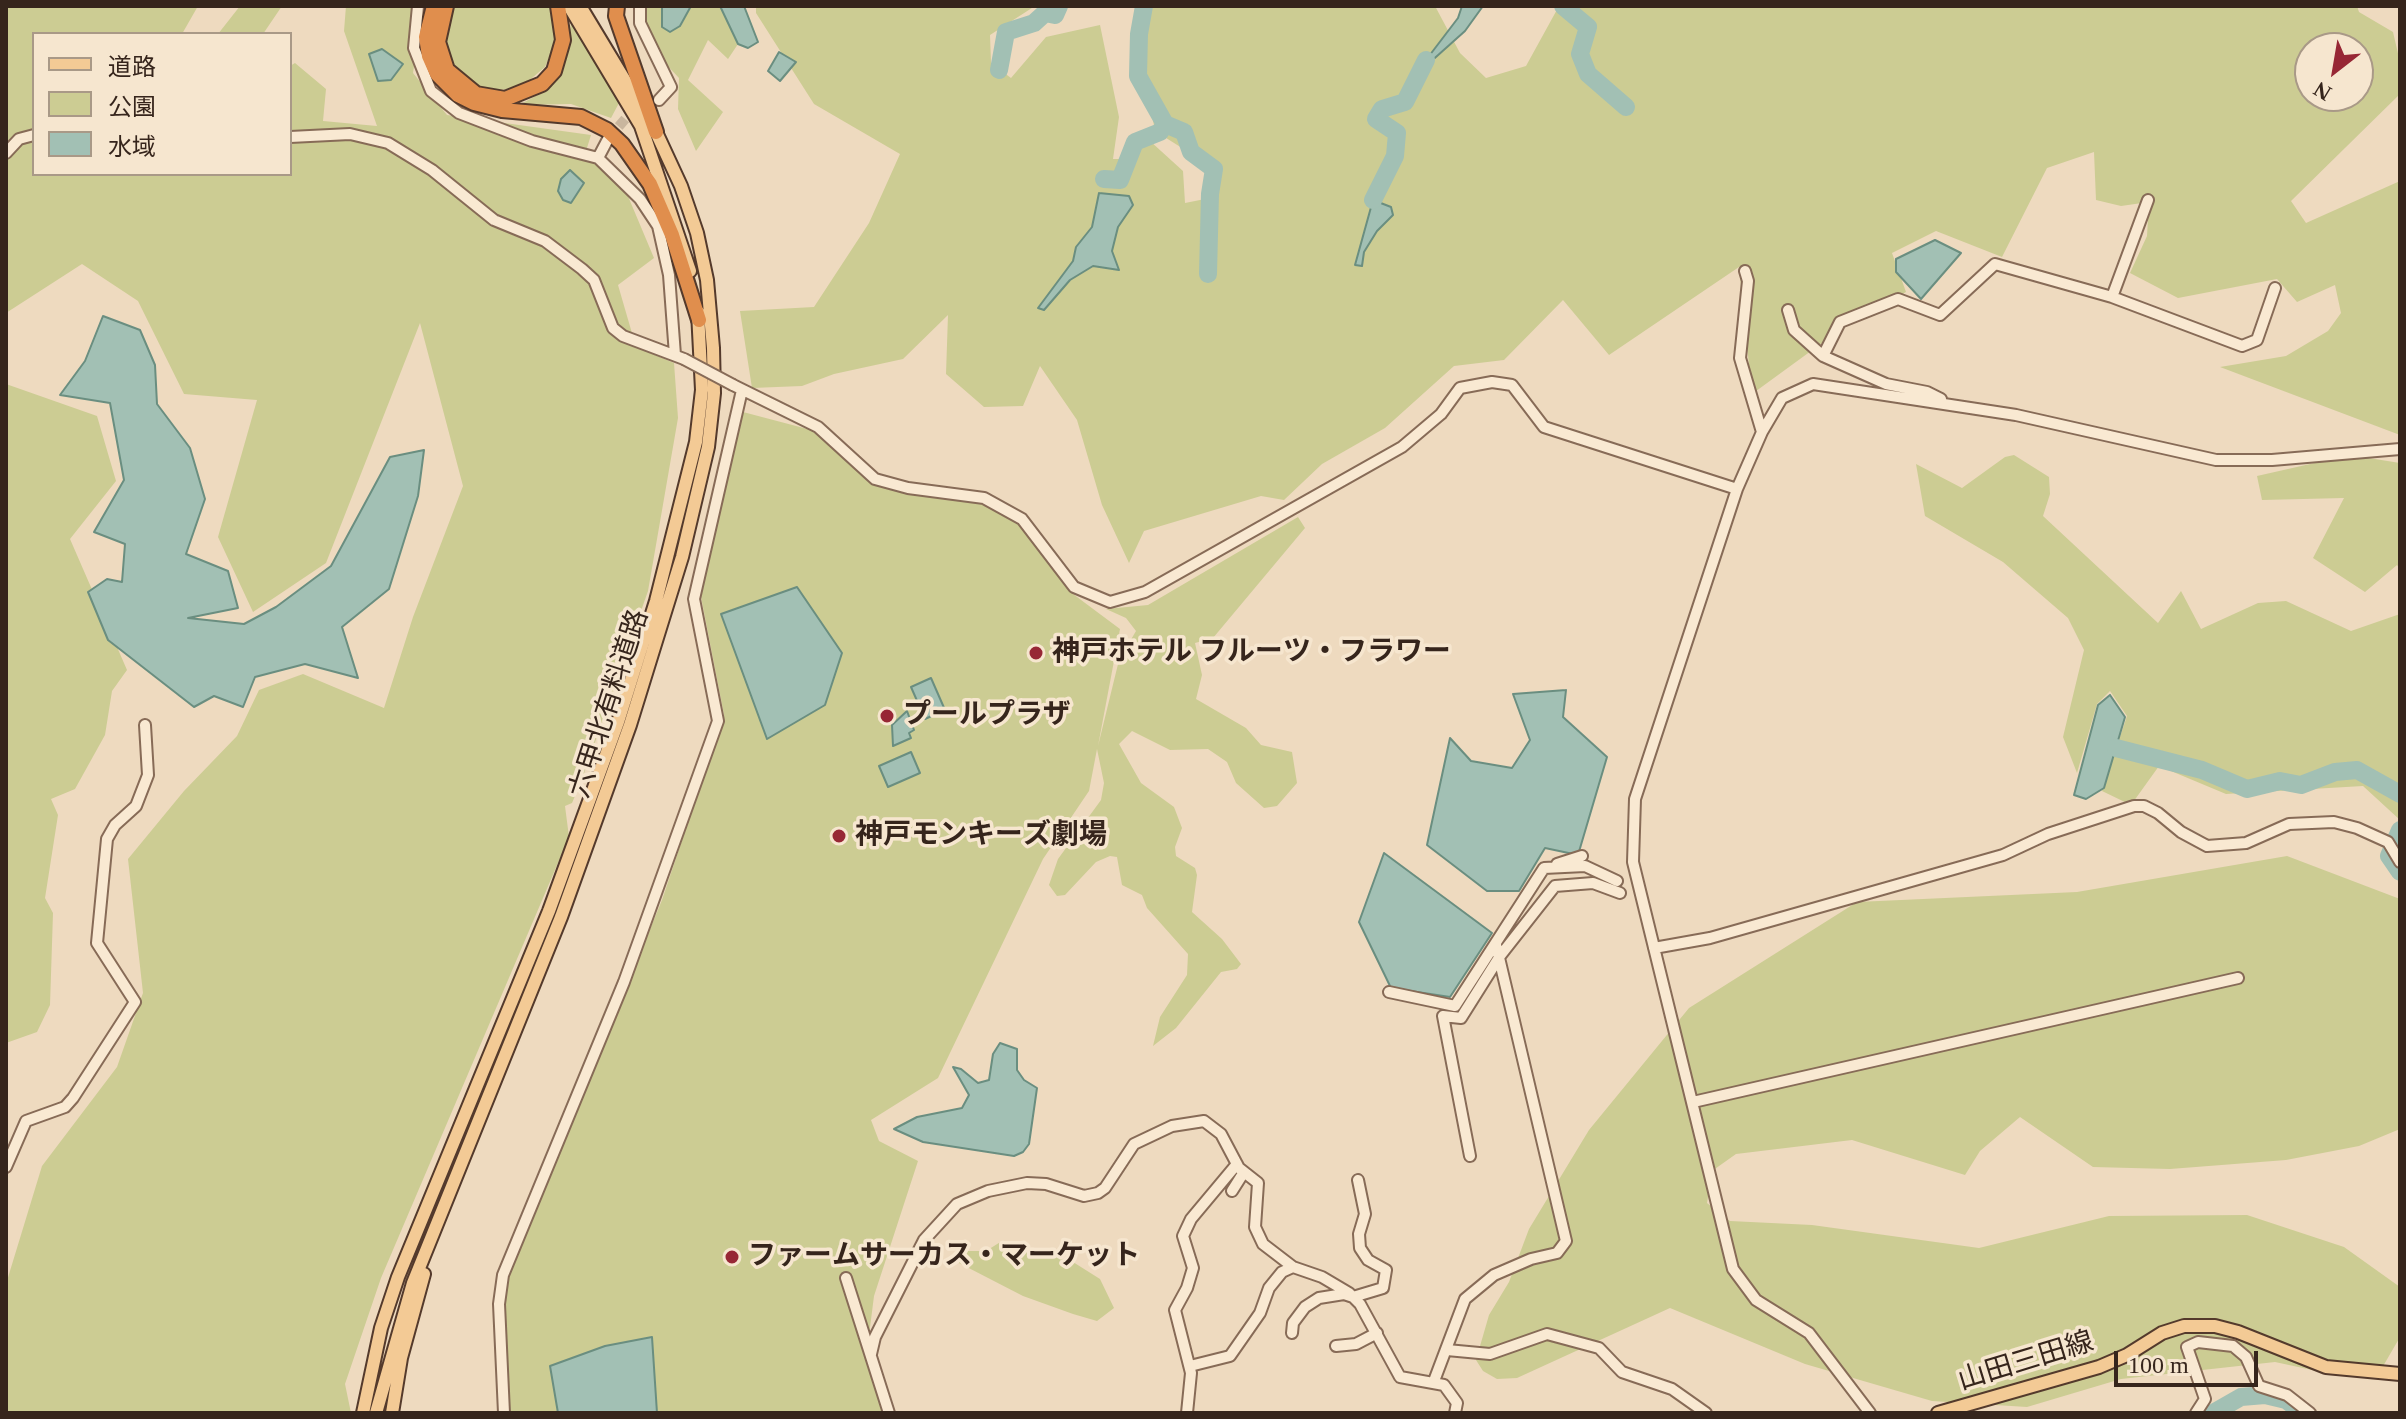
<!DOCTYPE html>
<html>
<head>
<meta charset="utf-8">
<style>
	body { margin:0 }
	#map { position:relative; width:2406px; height:1419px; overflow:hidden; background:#eedabf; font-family:"Times New Roman","Noto Sans JP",serif }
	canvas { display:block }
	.frame { position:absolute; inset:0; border:8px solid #36251c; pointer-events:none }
	.legend { position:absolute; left:32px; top:32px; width:260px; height:144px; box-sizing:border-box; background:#f6e6cf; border:2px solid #a99987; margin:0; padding:10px 14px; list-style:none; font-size:24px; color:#36251c }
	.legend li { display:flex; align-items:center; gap:16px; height:40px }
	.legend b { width:40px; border:2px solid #a99987 }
	.north { position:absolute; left:2294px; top:32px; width:80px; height:80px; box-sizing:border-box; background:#f6e6cf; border:2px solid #a99987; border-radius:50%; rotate:211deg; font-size:22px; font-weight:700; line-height:32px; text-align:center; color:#36251c }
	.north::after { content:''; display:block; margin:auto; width:28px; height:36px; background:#972735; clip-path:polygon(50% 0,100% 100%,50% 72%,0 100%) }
	.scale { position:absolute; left:2114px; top:1351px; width:144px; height:36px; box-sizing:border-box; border:4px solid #36251c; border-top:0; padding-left:10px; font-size:24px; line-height:28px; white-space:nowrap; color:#36251c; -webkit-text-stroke:6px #f6e6cf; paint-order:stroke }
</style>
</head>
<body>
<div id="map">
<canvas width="2406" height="1419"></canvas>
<div class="frame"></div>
<ul class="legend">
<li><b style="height:10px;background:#f3ca95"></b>道路</li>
<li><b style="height:22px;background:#cccc93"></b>公園</li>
<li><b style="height:22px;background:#a2c0b4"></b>水域</li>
</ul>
<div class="north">N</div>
<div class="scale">100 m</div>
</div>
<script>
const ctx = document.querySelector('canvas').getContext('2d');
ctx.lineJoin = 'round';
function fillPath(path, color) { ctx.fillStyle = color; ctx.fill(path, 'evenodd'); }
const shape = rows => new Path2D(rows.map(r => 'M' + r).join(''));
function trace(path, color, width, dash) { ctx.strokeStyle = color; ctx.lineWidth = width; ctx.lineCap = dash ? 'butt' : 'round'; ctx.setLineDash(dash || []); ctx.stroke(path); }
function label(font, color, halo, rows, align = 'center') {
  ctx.font = font + ' "Times New Roman","Noto Sans JP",serif'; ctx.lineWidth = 7; ctx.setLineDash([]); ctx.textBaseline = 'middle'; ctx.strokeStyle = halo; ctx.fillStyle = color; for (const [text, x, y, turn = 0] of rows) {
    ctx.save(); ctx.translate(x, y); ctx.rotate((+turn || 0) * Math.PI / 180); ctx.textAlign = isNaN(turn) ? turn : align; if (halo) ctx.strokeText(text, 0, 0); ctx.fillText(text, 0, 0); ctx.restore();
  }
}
fillPath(shape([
	[6,6,198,6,182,34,34,34,34,174,290,174,290,66,295,63,326,89,323,121,377,126,344,31,346,6,423,6,413,73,447,115,591,135,586,151,617,170,654,258,618,285,636,347,674,363,678,418,648,591,581,782,572,803,565,806,569,837,381,1278,345,1384,351,1413,6,1413,6,1284,42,1166,117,1067,143,993,128,859,184,791,237,736,259,690,303,674,384,708,413,617,463,486,420,323,326,563,253,612,218,537,257,400,184,394,138,301,82,264,6,313],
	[240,6,282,6,263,34,218,34],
	[454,6,551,6,556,41,545,67,525,84,512,88,495,91,471,85,448,64,442,41,445,19],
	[633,6,662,6,662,27,681,26,691,6,720,6,731,24,738,44,728,59,708,40,688,80,723,112,696,151,678,109,679,78,663,61],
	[756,6,1035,6,990,35,991,63,1011,78,1046,37,1100,25,1119,117,1113,159,1127,159,1150,141,1183,171,1185,203,1205,199,1209,165,1155,131,1139,45,1140,6,1435,6,1460,53,1486,78,1526,66,1559,6,2357,6,2359,12,2393,32,2400,62,2400,94,2291,201,2306,223,2400,181,2400,435,2220,367,2286,356,2328,331,2341,313,2335,285,2297,302,2277,279,2178,298,2130,273,2147,236,2149,202,2121,206,2096,200,2094,152,2047,168,2002,257,1936,231,1892,253,1906,292,1848,324,1752,394,1739,267,1609,355,1563,300,1504,360,1454,366,1385,428,1322,464,1284,500,1261,496,1144,531,1129,563,1102,505,1077,420,1040,366,1023,406,984,407,946,374,948,315,903,359,834,374,802,386,752,388,740,311,814,307,869,223,900,154,814,104,756,13],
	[2310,48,2358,48,2358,96,2310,96],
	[571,23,619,103,611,118,571,104,519,105,543,92,558,73,566,56],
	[6,384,97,416,116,481,70,539,127,670,112,691,105,735,75,789,51,799,58,815,45,898,53,913,50,1005,37,1032,6,1043],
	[743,412,815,431,873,481,984,502,1017,521,1069,591,1120,629,1098,746,1119,660,1136,631,1126,618,1106,609,1148,605,1298,517,1305,528,1213,638,1195,643,1202,675,1196,699,1246,728,1261,745,1292,752,1297,783,1277,806,1264,808,1236,783,1227,762,1208,749,1170,750,1132,731,1119,744,1141,783,1174,807,1182,828,1175,847,1176,856,1195,868,1197,875,1192,912,1222,939,1241,964,1237,969,1221,972,1176,1028,1153,1046,1160,1017,1187,975,1188,954,1147,908,1142,895,1122,885,1117,857,1110,856,1096,862,1065,895,1057,896,1049,885,1058,859,1101,800,1104,783,1097,749,1089,791,1043,859,938,1078,871,1120,879,1141,918,1161,874,1296,866,1359,883,1413,507,1413,503,1304,508,1275,662,900,724,715,701,597],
	[2014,455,2049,477,2050,494,2043,516,2158,623,2181,591,2201,629,2258,603,2286,601,2351,631,2400,614,2400,820,2363,786,2226,794,2159,766,2131,805,2102,791,2127,716,2110,691,2097,704,2077,773,2063,737,2084,650,2068,618,2003,562,1925,516,1916,464,1962,488,2005,457],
	[2350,455,2400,463,2400,569,2397,565,2365,592,2313,558,2344,498,2262,500,2257,476],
	[2287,856,2400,899,2400,1129,2359,1146,2286,1160,2170,1169,2093,1167,2020,1117,1980,1151,1965,1175,1852,1140,1736,1154,1712,1171,1707,1203,1730,1221,1812,1225,1979,1248,2109,1216,2247,1215,2344,1247,2400,1287,2400,1337,2382,1368,2326,1373,2275,1362,2121,1379,2027,1407,1932,1401,1805,1364,1670,1308,1517,1378,1497,1379,1483,1371,1476,1360,1489,1315,1509,1282,1529,1229,1589,1130,1689,1008,1857,902,2077,892],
	[1002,1241,1073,1262,1100,1279,1114,1308,1097,1321,1073,1314,1023,1296,959,1263,962,1251,986,1251]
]), '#cccc93');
const water = shape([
	[662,6,691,6,680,26,670,32,662,27,662,6],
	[720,6,744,6,758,42,748,48,738,44,720,6],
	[1462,6,1483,6,1465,31,1427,65,1426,60,1458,18,1462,6],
	[382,49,403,64,391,80,378,81,369,54,382,49],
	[779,52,796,62,780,81,768,71,779,52],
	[570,170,584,183,571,203,563,200,558,191,561,179,570,170],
	[1099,193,1129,196,1133,205,1118,227,1112,251,1119,270,1093,266,1070,280,1044,310,1038,308,1073,261,1076,247,1092,227,1099,193],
	[1373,200,1391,207,1393,215,1377,231,1364,252,1362,266,1355,265,1373,200],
	[1935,240,1961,253,1921,299,1896,272,1896,259,1935,240],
	[103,316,140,330,155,365,157,404,190,448,205,499,186,554,228,571,238,608,188,618,244,624,276,607,331,566,390,457,424,450,418,496,389,589,342,627,358,678,305,664,255,677,243,707,214,696,194,707,108,640,88,592,107,579,122,582,125,544,94,532,124,480,110,403,60,395,85,361,103,316],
	[797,587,842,653,825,705,767,739,721,614,797,587],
	[931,678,945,710,925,719,911,687,931,678],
	[1566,690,1563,717,1607,757,1578,855,1545,848,1519,891,1487,891,1427,845,1450,738,1471,761,1512,768,1530,740,1513,694,1566,690],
	[2110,695,2125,717,2104,788,2086,799,2074,795,2098,705,2110,695],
	[907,711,914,730,909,733,911,738,893,746,892,725,907,711],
	[911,752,920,773,888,787,879,766,911,752],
	[1384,853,1492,933,1450,997,1391,988,1359,922,1384,853],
	[1000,1043,1017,1049,1017,1070,1024,1080,1037,1088,1029,1144,1023,1152,1014,1156,923,1142,894,1129,917,1117,962,1108,969,1095,953,1067,961,1069,978,1083,989,1080,993,1054,1000,1043],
	[652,1337,657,1413,558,1413,550,1366,605,1346,652,1337]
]);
fillPath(water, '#a2c0b4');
trace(water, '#6a8e80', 2);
trace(shape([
	[1144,6,1139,34,1138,76,1165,124,1184,132,1191,152,1214,169,1210,194,1208,274],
	[1563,6,1588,27,1580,54,1588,74,1626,107],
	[999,70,1006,32,1034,23,1045,13,1055,15,1059,6],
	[1104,179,1120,180,1135,142,1160,132,1165,124],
	[1373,200,1395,156,1397,133,1376,119,1382,109,1405,102,1426,60],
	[2116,748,2202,770,2247,789,2280,781,2301,785,2335,772,2357,770,2400,794],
	[2400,830,2389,856,2400,872],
	[2213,1413,2241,1397,2265,1395,2286,1400,2301,1411]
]), '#a2c0b4', 18);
trace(shape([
	[609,138,626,118,659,100]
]), '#c9b69e', 10, [10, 5]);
const minor = shape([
	[418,6,414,48,431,91,459,113,532,141,598,158],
	[640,6,640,23,671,87,659,100],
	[290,137,350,134,388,143,432,170,494,220,545,241,582,269,594,280,613,328,623,336,684,359],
	[608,139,598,158,640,199,658,226,669,275,675,355],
	[6,153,19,139,34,135],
	[2148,200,2112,297,2242,346,2257,340,2275,288],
	[1745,271,1748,281,1740,358,1762,432],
	[1788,310,1794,330,1823,356],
	[733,385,818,427,875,479,908,488,984,498,1022,519,1074,587,1110,602,1145,592,1402,447,1441,414,1460,388,1492,382,1512,385,1544,427,1737,489,1635,799,1633,862,1733,1269,1756,1300,1809,1333,1870,1413],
	[1941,399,1927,392,1886,384,1823,356,1840,322,1898,299,1940,315,1995,264,2112,297],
	[1737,489,1762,432,1782,398,1813,384,2016,415,2216,460,2272,460,2400,449],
	[1557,864,1582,856],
	[1654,948,1710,938,2003,855,2048,834,2134,806,2144,806,2158,813,2181,832,2207,846,2246,843,2289,824,2334,822,2357,828,2388,842,2400,862],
	[1389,992,1455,1006,1544,868,1585,866,1617,881],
	[1693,1102,2238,978],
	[1470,1156,1443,1016,1461,1018,1500,956,1555,886,1593,883,1620,893],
	[6,1167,26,1121,65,1107,73,1098,135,1002,97,943,107,839,115,825,136,806,148,775,145,725],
	[1232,1191,1244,1172],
	[846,1278,889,1413],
	[1292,1333,1293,1323,1305,1307,1319,1298,1344,1294,1353,1297,1383,1288,1386,1270,1368,1260,1360,1248,1359,1234,1365,1214,1358,1180],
	[1336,1346,1356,1344,1377,1333],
	[1447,1350,1490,1354,1547,1334,1599,1348,1622,1372,1672,1389,1706,1413],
	[871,1354,875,1337,924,1240,957,1204,988,1191,1027,1183,1046,1184,1084,1196,1098,1193,1105,1188,1134,1144,1172,1126,1204,1121,1221,1134,1239,1168,1258,1183,1255,1227,1263,1244,1293,1267,1322,1277,1349,1293,1360,1304,1400,1377,1444,1385,1457,1403,1455,1413],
	[1190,1366,1230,1356,1260,1313,1269,1288,1282,1272,1293,1267],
	[1434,1381,1465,1299,1494,1275,1531,1259,1557,1253,1566,1241,1496,945],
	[504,1413,499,1304,503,1275,624,982,718,721,694,599,742,390],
	[1187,1413,1191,1373,1175,1310,1187,1288,1193,1268,1183,1236,1191,1219,1237,1164],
	[2196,1413,2205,1399,2187,1347,2198,1342,2233,1346,2246,1357,2259,1386,2287,1395,2310,1413]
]);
const major = shape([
	[569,6,641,126,690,271],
	[363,1413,381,1328,398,1277,549,911,618,722,656,601,696,442,702,390,698,312],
	[376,1413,413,1283,561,917,630,725,682,557,708,447,714,393,713,348,707,280,697,233,681,186,656,132,580,6],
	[392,1413,401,1358,424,1274],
	[1938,1413,2099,1367,2127,1355,2162,1333,2184,1326,2215,1326,2238,1332,2326,1367,2400,1374]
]);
const highway = shape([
	[434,6,426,37,429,56,437,74,458,95,474,103,502,110,581,117,607,130,622,144,650,184,672,235,699,320],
	[446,6,438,42,447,70,476,94,505,99,542,84,554,71,563,40,558,6],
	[617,6,616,16,656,132]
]);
trace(minor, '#876b57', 14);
trace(major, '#543a2c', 16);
trace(highway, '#543a2c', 18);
trace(minor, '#f9e9d2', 10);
trace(major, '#f3ca95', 12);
trace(highway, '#e08e4d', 14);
const minorBridge = shape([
	[684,359,733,385]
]);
trace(minorBridge, '#876b57', 14, []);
trace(minorBridge, '#f9e9d2', 10);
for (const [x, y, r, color] of [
	[1036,653,8,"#972735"],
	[887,716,8,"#972735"],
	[839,836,8,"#972735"],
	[732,1257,8,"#972735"]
]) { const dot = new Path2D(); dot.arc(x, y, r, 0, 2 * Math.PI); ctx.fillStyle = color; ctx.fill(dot); trace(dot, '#f6e6cf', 3); }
label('bold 28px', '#36251c', '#f6e6cf', [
	["神戸ホテル フルーツ・フラワー",1052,653],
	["プールプラザ",903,716],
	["神戸モンキーズ劇場",855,836],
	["ファームサーカス・マーケット",748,1257]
], 'left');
label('28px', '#36251c', '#f6e6cf', [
	["六甲北有料道路",610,704,-72],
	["山田三田線",2026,1362,-17]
]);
</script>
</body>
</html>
